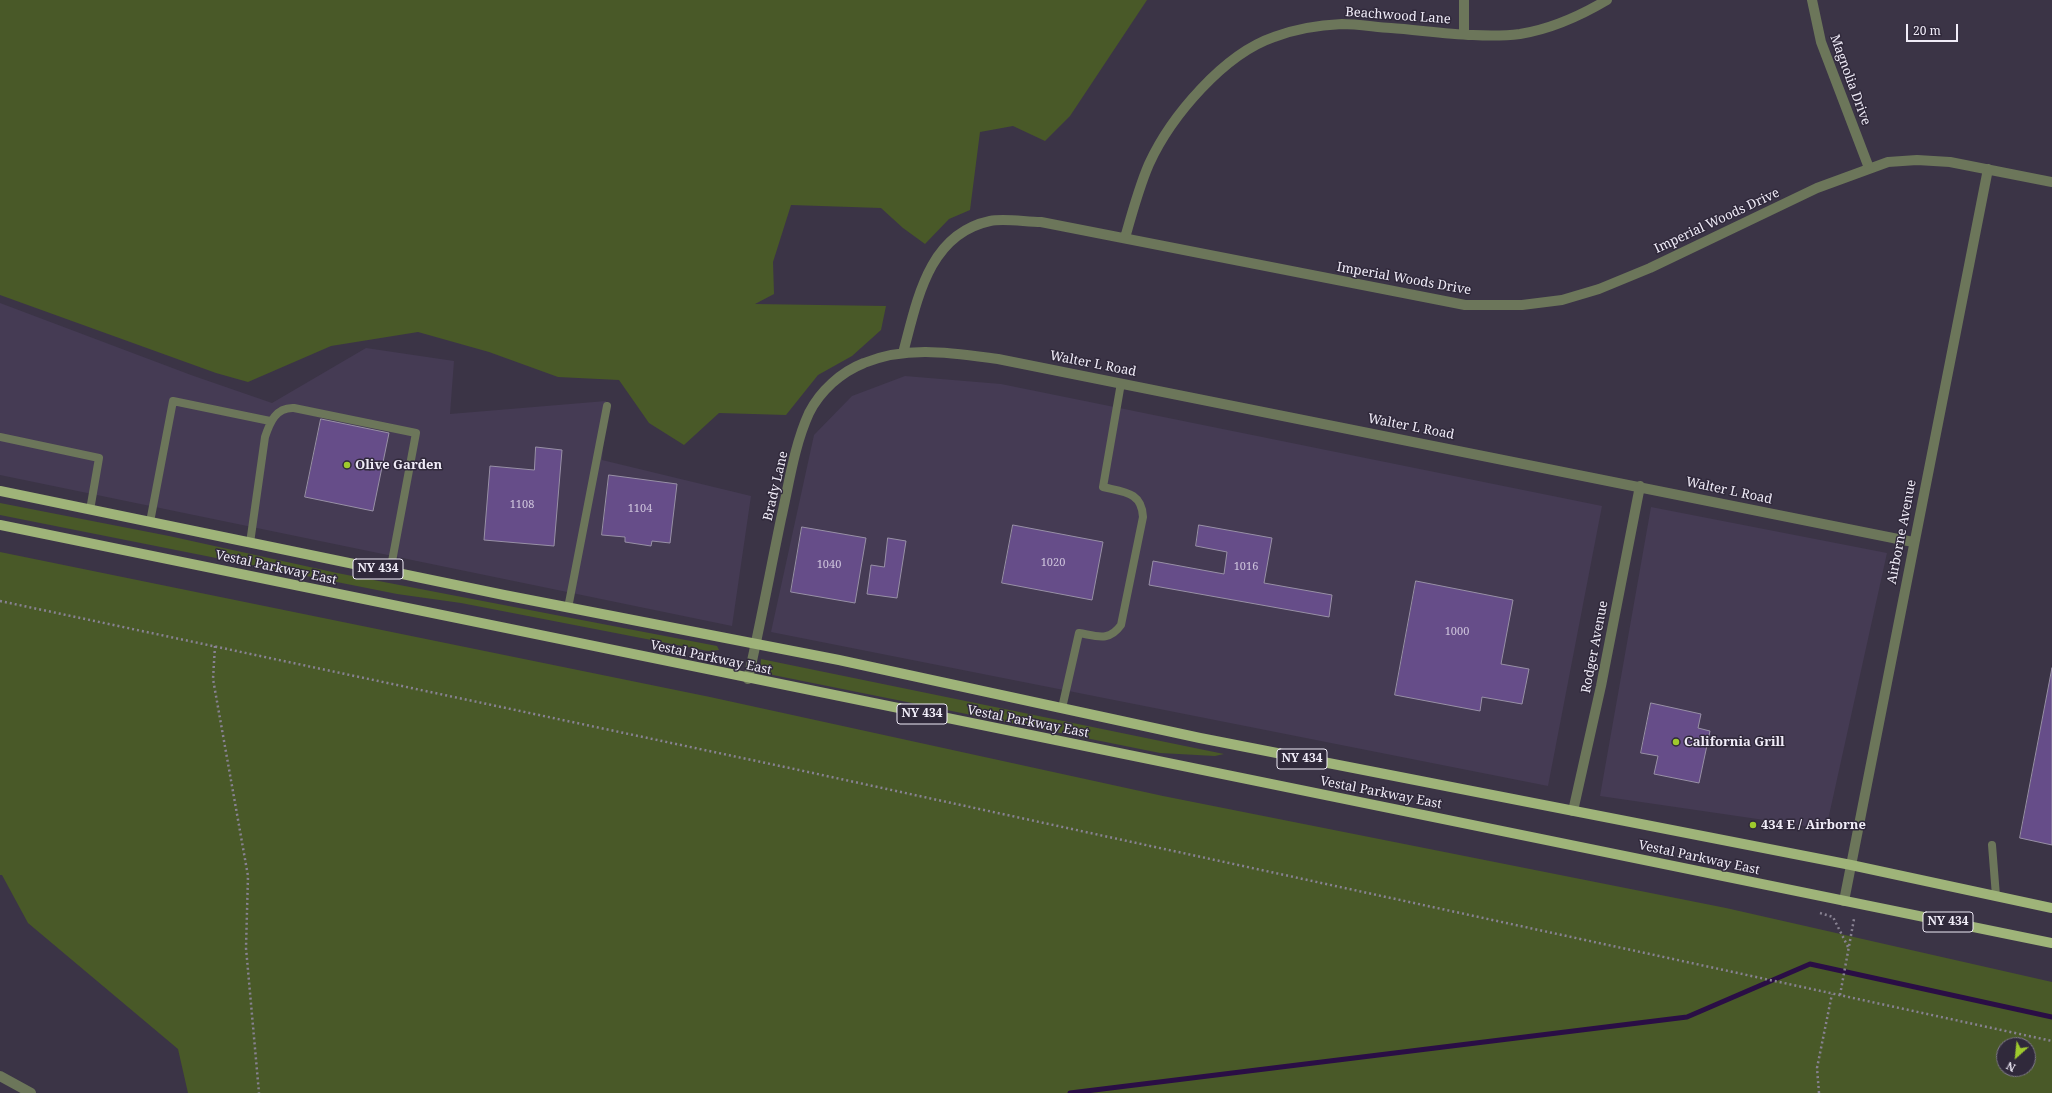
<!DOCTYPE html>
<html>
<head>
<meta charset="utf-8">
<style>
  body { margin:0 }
  #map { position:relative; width:2052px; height:1093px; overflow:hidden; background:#3b3446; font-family:"Noto Serif",serif }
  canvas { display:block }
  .north { position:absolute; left:1996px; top:1037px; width:40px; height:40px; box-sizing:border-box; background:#30293b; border:1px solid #7d7787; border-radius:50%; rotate:207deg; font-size:11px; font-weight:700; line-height:16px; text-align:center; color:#f0ecf8 }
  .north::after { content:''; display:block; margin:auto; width:14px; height:18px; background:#9fca2d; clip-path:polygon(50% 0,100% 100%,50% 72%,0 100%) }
  .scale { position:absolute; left:1906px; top:24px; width:52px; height:18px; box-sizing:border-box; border:2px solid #f0ecf8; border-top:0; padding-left:5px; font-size:12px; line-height:14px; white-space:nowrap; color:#f0ecf8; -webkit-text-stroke:3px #30293b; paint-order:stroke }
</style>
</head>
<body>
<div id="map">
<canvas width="2052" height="1093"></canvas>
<div class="north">N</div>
<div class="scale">20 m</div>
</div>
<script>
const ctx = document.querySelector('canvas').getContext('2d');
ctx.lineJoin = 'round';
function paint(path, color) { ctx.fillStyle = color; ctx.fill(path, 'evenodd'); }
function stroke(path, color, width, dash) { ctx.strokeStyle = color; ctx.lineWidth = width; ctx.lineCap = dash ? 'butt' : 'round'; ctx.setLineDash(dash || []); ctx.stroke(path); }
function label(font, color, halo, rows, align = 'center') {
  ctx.font = font + ' "Noto Serif",serif'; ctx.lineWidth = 3; ctx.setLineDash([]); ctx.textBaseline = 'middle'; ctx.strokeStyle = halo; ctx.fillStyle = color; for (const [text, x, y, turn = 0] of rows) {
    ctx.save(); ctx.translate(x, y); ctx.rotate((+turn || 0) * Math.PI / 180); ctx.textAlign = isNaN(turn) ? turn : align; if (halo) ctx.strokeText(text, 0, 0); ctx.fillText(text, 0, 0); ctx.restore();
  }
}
paint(new Path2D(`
  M0,303L191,375L272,403L366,348L454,361L450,414L606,401L602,460L751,496L732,626L0,475Z
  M905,376L1001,384L1602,506L1548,786L771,632L814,435L852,396Z
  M1651,507L1887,553L1826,829L1600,796Z`), '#453b54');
paint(new Path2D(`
  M0,0H1147L1070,116L1045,141L1013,126L980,132L970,210L949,219L925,244L903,228L881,208L791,205L773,262L774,294L755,304L886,306L881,330L852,356L818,375L786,415L719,413L684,445L649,423L619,380L558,377L489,352L418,332L331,346L248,382L216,373L0,295Z
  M0,503L169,536L337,573L717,646L719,650L708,651L461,603L397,594L0,515Z
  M0,552L710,697L1163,796L1726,908L2052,982V1093H188L178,1049L28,923L2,875H0ZM2004,1045H2028V1069H2004Z
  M761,659L1224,754L1215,756L1160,753L768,674L760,671Z`), '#495928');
stroke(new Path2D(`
  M1070,1093L1687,1017L1810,964L2052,1017`), '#2a0e45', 5);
const building = new Path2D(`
  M321,419L389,433L373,511L305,497Z
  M536,447L562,450L554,546L484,540L490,466L534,470Z
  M609,475L677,484L670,543L652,541L651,546L625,542V537L602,535Z
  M1013,525L1103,542L1092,600L1002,583Z
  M1199,525L1272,538L1264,583L1332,595L1329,617L1149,585L1153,561L1224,574L1227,552L1196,546Z
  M802,527L866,538L855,603L791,592Z
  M888,538L906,541L897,598L867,594L871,565L884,567Z
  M1416,581L1513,600L1501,664L1529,669L1522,704L1482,697L1480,711L1395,695Z
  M2052,668V845L2020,838Z
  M1651,703L1701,714L1698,728L1710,731L1699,783L1654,774L1658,756L1641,753Z`);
paint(building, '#664d89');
stroke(building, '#9890a6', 1);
stroke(new Path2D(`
  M0,601L799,770L2052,1041
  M215,646L213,679L248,876L246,948L259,1093
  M1820,913L1833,917L1849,949
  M1840,995L1854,919
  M1819,1093L1817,1068L1832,994`), '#888292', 2.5, [2, 3]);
stroke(new Path2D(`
  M0,437L99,458L90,510
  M150,522L173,401L270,421
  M250,543L265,437C270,422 276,407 294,408L416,433L390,572
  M568,608L607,406
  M1062,708L1079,633C1097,636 1109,642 1121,625L1143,517C1142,492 1124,492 1103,487L1121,383
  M1992,845L1996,896`), '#6c765a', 8);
stroke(new Path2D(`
  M1812,0L1821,42L1869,168
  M1464,33V0
  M1125,238C1132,213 1139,187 1149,164C1171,116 1224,54 1274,37C1295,29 1320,25 1342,24C1358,24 1375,27 1391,28C1431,31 1481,39 1520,34C1552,29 1580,16 1607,0
  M903,353C917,301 928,234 990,221C1004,218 1026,222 1041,222L1465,305H1522L1562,300L1599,289L1650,268L1817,188L1888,162L1917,160L1950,162L2052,182
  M748,679C760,626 770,572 781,519C789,484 794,446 809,413C820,391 841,372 864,363C907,345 953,353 998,359L1913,542
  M1573,811L1601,686L1640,486
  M1844,901L1988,169
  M0,1076L31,1093`), '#6c765a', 10);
stroke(new Path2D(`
  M0,491L504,595L839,660L1200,738L1851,865L2052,908
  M0,525L2052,943`), '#9fb479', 10);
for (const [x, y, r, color] of [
  [347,465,4,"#9fca2d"],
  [1676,742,4,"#9fca2d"],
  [1753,825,4,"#9fca2d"]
]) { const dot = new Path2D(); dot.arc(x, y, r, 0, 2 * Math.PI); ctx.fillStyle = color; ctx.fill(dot); stroke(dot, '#30293b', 1.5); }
label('11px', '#cec4dc', null, [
  ["1108",522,505],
  ["1104",640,509],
  ["1020",1053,563],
  ["1040",829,565],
  ["1016",1246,567],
  ["1000",1457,632]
]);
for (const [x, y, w] of [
  [378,569,50],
  [922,714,50],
  [1302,759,50],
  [1948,922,50]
]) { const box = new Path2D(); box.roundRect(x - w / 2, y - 10, w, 20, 3); ctx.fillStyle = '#30293b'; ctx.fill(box); stroke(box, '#f0ecf8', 1); }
label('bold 12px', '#f0ecf8', null, [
  ["NY 434",378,569],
  ["NY 434",922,714],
  ["NY 434",1302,759],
  ["NY 434",1948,922]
]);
label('13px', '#f0ecf8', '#30293b', [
  ["Beachwood Lane",1398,16,4],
  ["Magnolia Drive",1850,80,70],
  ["Imperial Woods Drive",1717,221,-25],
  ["Imperial Woods Drive",1404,279,10],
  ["Walter L Road",1093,364,11],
  ["Walter L Road",1411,427,11],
  ["Brady Lane",776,486,-77],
  ["Walter L Road",1729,491,12],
  ["Airborne Avenue",1902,532,-79],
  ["Vestal Parkway East",276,568,12],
  ["Rodger Avenue",1595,647,-79],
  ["Vestal Parkway East",711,658,12],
  ["Vestal Parkway East",1028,722,11],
  ["Vestal Parkway East",1381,793,11],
  ["Vestal Parkway East",1699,858,12]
]);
label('bold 13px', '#f0ecf8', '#30293b', [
  ["Olive Garden",355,465],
  ["California Grill",1684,742],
  ["434 E / Airborne",1761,825]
], 'left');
</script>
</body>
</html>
